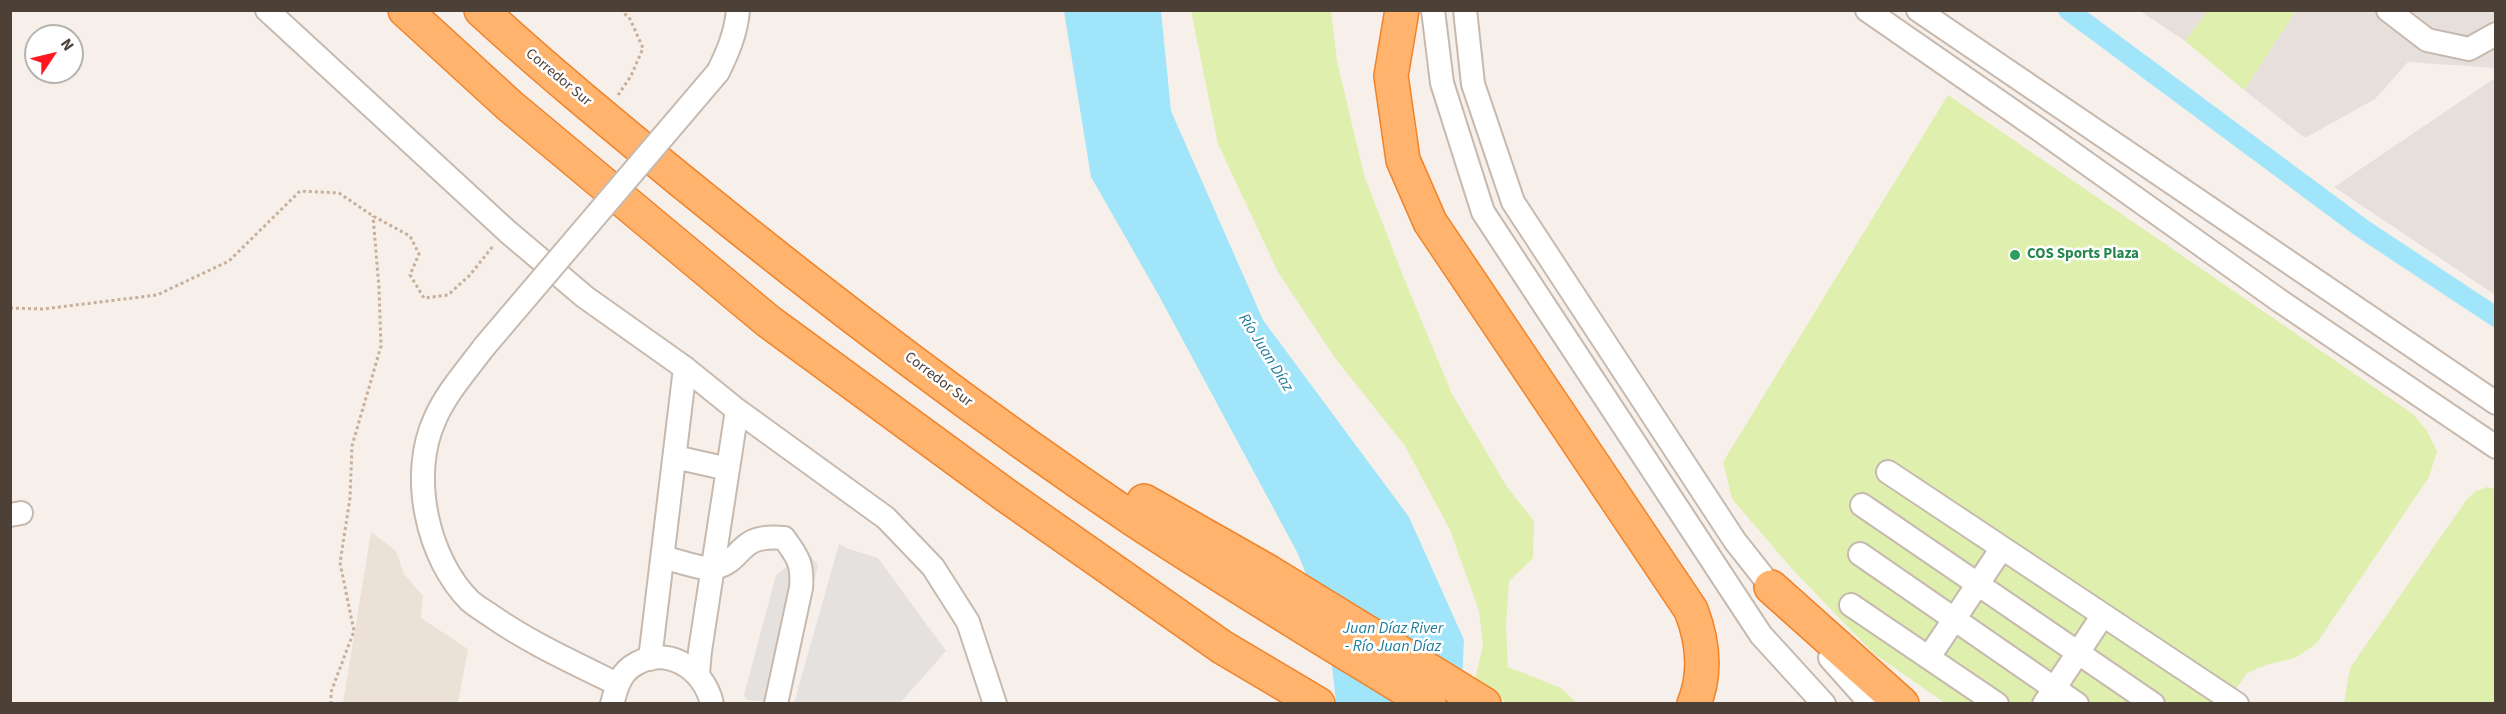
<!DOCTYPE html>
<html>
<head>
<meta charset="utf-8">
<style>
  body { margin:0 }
  #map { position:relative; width:2506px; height:714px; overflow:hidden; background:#f7f0ea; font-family:"Source Sans 3",sans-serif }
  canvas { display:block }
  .frame { position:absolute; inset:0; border:12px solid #4c4037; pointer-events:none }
  .north { position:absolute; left:24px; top:24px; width:60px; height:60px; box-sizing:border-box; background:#fff; border:2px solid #b7b3af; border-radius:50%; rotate:55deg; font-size:16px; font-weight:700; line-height:24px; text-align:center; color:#4c4037 }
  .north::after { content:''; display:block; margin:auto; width:21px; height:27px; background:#ff1820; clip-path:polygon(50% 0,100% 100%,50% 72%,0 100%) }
</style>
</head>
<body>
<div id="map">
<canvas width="2506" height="714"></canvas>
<div class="frame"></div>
<div class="north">N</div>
</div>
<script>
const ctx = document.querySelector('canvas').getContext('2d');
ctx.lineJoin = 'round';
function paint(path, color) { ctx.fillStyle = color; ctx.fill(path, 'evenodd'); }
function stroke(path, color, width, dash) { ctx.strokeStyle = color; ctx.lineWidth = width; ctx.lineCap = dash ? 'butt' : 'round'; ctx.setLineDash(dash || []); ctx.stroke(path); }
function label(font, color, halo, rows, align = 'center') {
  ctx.font = font + ' "Source Sans 3",sans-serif'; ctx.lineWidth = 5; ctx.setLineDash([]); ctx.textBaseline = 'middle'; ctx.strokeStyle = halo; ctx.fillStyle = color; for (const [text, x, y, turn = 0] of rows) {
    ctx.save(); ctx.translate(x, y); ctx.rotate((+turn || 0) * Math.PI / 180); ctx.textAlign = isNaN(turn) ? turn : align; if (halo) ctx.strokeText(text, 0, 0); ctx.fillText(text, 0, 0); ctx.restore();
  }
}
paint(new Path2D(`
  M371,532L396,551L404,574L423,596L421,618L468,649L458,703H343Z`), '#ebe1d7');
paint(new Path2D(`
  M2140,11H2208L2185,41Z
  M2296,11H2495V68L2408,62L2375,99L2305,138L2244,90Z
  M2495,78V295L2334,187Z`), '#e6dfdb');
paint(new Path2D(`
  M2208,10H2296V11L2244,90L2185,41Z
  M1191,11H1331L1337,61L1364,175L1403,276L1452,394L1507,487L1534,521L1533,558L1509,581L1506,626L1508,667L1561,688L1577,703H1508L1474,684L1483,645L1479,611L1450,530L1405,446L1335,358L1278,272L1218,144Z
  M1948,95L2413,414L2427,431L2437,451L2429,477L2316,644L2295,658L2266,665L2247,673L2225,704L1945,703L1873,653L1794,571L1732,499L1723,462Z
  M2487,487L2496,489L2495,703H2344L2350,668L2467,499L2476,491Z`), '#deefae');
paint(new Path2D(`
  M839,544L849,549L878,558L946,651L900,703H794Z
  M804,548L818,565L785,703L747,700L744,695L776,575L786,567L785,560Z`), '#e5e1df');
paint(new Path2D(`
  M1064,11H1161L1171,111L1263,320L1409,517L1464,640L1461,703H1336L1328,627L1297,552L1158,294L1091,177Z`), '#a0e5f9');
stroke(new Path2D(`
  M2068,10L2363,229L2496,317`), '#a0e5f9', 20);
const minor = new Path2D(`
  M267,10L508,232L585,297L685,368L737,410L886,518L933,567L968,622L995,704
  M1433,10L1442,83L1483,212L1761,635L1824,704
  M1465,10L1473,84L1513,202L1735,541L1780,598
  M1867,10L2040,130L2280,301L2496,447
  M1918,10L2496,403
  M2388,10L2427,40L2469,49L2496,34
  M718,72C728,52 736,33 738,10
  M484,347C467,370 446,393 435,419C409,475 427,558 470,601C477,607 486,612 493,617C532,644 575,663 617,684
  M675,457L728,469
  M1888,472L2237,704
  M1862,505L2153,704
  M10,515L21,513
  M1860,554L2077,704
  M663,557C674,560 704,570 714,568C745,561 736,533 784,538C798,557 803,564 801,588L776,704
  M1851,605L1997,704
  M1929,657L2002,548
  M1830,658L1871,704
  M650,659L685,368
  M698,673L700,651L737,410
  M612,704C616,690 619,676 631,667C664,643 704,667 712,704
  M2044,704L2103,615`);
const highway = new Path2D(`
  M405,10L510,106L768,321L1004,494L1222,647L1318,704
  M481,10C545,69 612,124 679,179C826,299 976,413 1133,519C1230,583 1330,643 1429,704
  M1402,10L1391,76L1403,160L1430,222L1691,610C1703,641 1707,672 1694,704
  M1144,501L1269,572L1484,704
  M1771,587L1902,704`);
stroke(minor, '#c7b9ae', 26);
stroke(highway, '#f0832a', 36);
stroke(new Path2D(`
  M618,95L631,76L643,48L630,19L621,10
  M10,308L43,309L157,295L229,261L300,191L339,193L373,216L410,236L419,254L410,275L424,298L448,295L470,275L493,246
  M331,704V692L354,631L340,563L350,498L352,446L381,346L379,288L373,216`), '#c7af9a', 3, [3, 3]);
stroke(minor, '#fff', 22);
stroke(highway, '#ffb36c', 33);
const minorBridge = new Path2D(`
  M484,347L718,72`);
stroke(minorBridge, '#c7b9ae', 26, []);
stroke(minorBridge, '#fff', 22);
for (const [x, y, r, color] of [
  [2015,255,6,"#2e9e5b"]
]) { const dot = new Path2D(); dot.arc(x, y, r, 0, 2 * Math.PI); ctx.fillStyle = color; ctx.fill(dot); stroke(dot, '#fff', 2); }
label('15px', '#4c4037', '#fff', [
  ["Corredor Sur",558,78,40],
  ["Corredor Sur",938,380,37]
]);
label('bold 15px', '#27864d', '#fff', [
  ["COS Sports Plaza",2027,255]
], 'left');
label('italic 16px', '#1d7c99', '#fff', [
  ["Río Juan Díaz",1265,353,58],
  ["Juan Díaz River",1393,629],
  ["- Río Juan Díaz",1393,647]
]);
</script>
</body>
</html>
